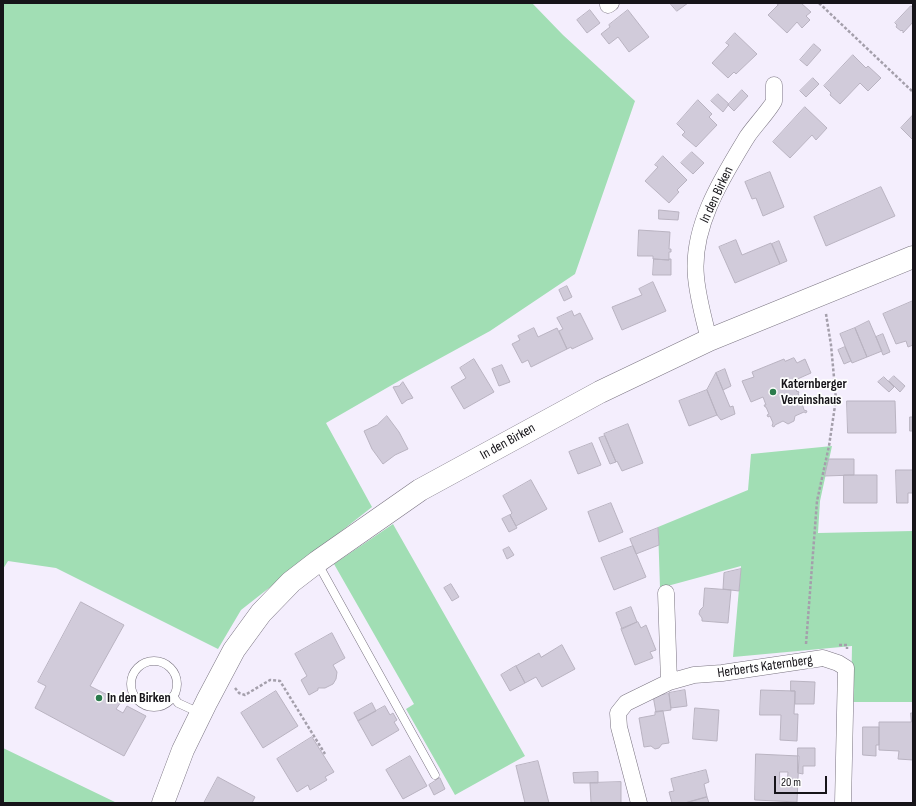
<!DOCTYPE html>
<html>
<head>
<meta charset="utf-8">
<style>
  body { margin:0 }
  #map { position:relative; width:916px; height:806px; overflow:hidden; background:#f4eefd; font-family:"Sofia Sans Condensed",sans-serif }
  canvas { display:block }
  .frame { position:absolute; inset:0; border:4px solid #161419; pointer-events:none }
  .scale { position:absolute; left:774px; top:776px; width:53px; height:18px; box-sizing:border-box; border:2px solid #161419; border-top:0; padding-left:5px; font-size:12px; line-height:14px; white-space:nowrap; color:#161419; -webkit-text-stroke:3px #fefefe; paint-order:stroke }
</style>
</head>
<body>
<div id="map">
<canvas width="916" height="806"></canvas>
<div class="frame"></div>
<div class="scale">20 m</div>
</div>
<script>
const ctx = document.querySelector('canvas').getContext('2d');
ctx.lineJoin = 'round';
function paint(path, color) { ctx.fillStyle = color; ctx.fill(path, 'evenodd'); }
function stroke(path, color, width, dash) { ctx.strokeStyle = color; ctx.lineWidth = width; ctx.lineCap = dash ? 'butt' : 'round'; ctx.setLineDash(dash || []); ctx.stroke(path); }
function label(font, color, halo, rows, align = 'center') {
  ctx.font = font + ' "Sofia Sans Condensed",sans-serif'; ctx.lineWidth = 3.5; ctx.setLineDash([]); ctx.textBaseline = 'middle'; ctx.strokeStyle = halo; ctx.fillStyle = color; for (const [text, x, y, turn = 0] of rows) {
    ctx.save(); ctx.translate(x, y); ctx.rotate((+turn || 0) * Math.PI / 180); ctx.textAlign = isNaN(turn) ? turn : align; if (halo) ctx.strokeText(text, 0, 0); ctx.fillText(text, 0, 0); ctx.restore();
  }
}
paint(new Path2D(`
  M3,3H532L563,35L635,101L575,274L490,331L404,378L326,423L372,507L241,610L218,649L56,568L8,561L3,569Z
  M832,446L820,501L818,533L913,531V702H851L852,646L733,657L741,566L660,588L658,527L748,490L751,454Z
  M393,524L525,756L455,795L406,709L414,704L334,564Z
  M3,748L117,803H3Z`), '#a1deb4');
const building = new Path2D(`
  M670,3H688L677,11Z
  M776,3H801L811,12L806,16L810,20L802,28L797,22L787,33L768,15L778,5Z
  M911,6L913,7V22L903,33V31L902,30L901,31L896,27L897,25L895,23Z
  M590,10L600,23L587,33L577,20Z
  M628,10L649,37L629,52L618,37L609,44L601,34L610,27L609,25Z
  M735,33L757,54L736,74L734,72L728,78L712,63L729,45L726,43Z
  M814,44L821,50L807,66L800,60Z
  M853,55L866,68L868,66L881,78L868,91L860,83L840,104L830,95L831,93L824,86Z
  M813,78L819,84L806,97L800,91Z
  M742,90L748,96L734,111L728,105Z
  M718,94L729,104L723,112L711,101Z
  M698,100L712,114L709,117L717,125L696,147L682,135L685,132L677,124Z
  M805,107L827,128L816,140L812,135L790,158L773,142Z
  M913,115V140L901,128Z
  M692,152L704,163L693,174L681,163Z
  M663,156L687,180L677,190L679,192L669,203L645,181L658,167L655,165Z
  M770,172L784,207L763,216L756,198L752,199L745,182Z
  M881,187L895,216L826,246L814,217Z
  M659,210L679,212L678,220L659,219Z
  M639,230L670,232L669,249H671V252H669V260L653,259V256H638Z
  M736,240L742,255L771,243L780,264L735,283L719,247Z
  M779,241L787,261L780,264L772,244Z
  M654,259L669,260V259H671V275H653Z
  M653,282L666,311L622,330L612,307L642,295L639,289Z
  M567,286L572,297L564,301L559,290Z
  M913,301V345L908,347L906,341L896,344L883,314Z
  M572,311L574,316L580,313L593,339L572,349L571,347L567,349L559,331L563,329L557,318Z
  M869,321L882,351L867,357L855,328Z
  M534,328L538,337L557,328L567,349L531,367L528,360L522,363L512,344L520,340L518,336Z
  M855,328L867,357L852,363L840,334Z
  M883,334L890,352L883,355L876,337Z
  M845,347L851,361L844,364L838,350Z
  M794,358L797,363L805,359L811,373L793,381L796,384L794,385L797,392L798,391L799,393H798L801,401L802,400L803,402L802,403L804,410L807,411L806,413L804,412L795,416L794,421L788,424L783,421L775,425L774,427L772,426L773,423L770,416L768,417L767,415L769,414L766,407H765L764,405H766L763,397L751,402L742,381L754,377L752,372L784,359L785,361Z
  M474,359L494,392L464,409L451,387L466,378L460,368Z
  M502,365L510,382L499,386L492,369Z
  M725,369L731,386L723,390L716,373Z
  M716,373L730,407L733,406L735,414L721,420L717,415L707,390Z
  M894,376L905,386L900,392L889,381Z
  M884,377L894,387L889,392L878,382Z
  M403,382L413,398L407,400L402,404L393,387L399,386Z
  M707,390L717,415L689,426L679,401Z
  M847,401H895L896,433H848Z
  M387,416L399,432L408,449L395,455L383,464L372,449L364,431L377,425Z
  M910,417H913V431H910Z
  M628,424L643,463L622,471L617,461L616,462L604,434Z
  M605,436L616,462L610,464L599,438Z
  M592,443L601,465L578,474L569,452Z
  M829,459H854V475L825,476Z
  M896,470H913V493H908V503H897Z
  M844,475H877V503H844Z
  M531,480L547,509L516,526L510,515L512,513L503,496Z
  M611,503L623,532L599,542L588,512Z
  M510,515L517,528L509,532L502,519Z
  M658,528L659,545L636,554L630,539Z
  M633,546L646,577L614,590L601,558Z
  M509,547L514,555L507,559L503,550Z
  M741,569L739,591L723,589L724,573Z
  M451,584L459,597L452,601L444,588Z
  M705,588L731,590L728,623L702,621V618L699,614L700,610L703,607Z
  M81,602L124,625L90,686L121,702L116,709L123,713L127,706L146,716L124,756L35,708L46,686L38,682Z
  M631,607L637,622L622,629L616,613Z
  M638,622L641,628L646,625L656,650L650,652L653,658L635,665L621,629Z
  M332,633L345,658L333,665L337,672L336,679L333,684L325,688H318V690L309,695L301,680L307,676L295,654Z
  M562,645L575,669L542,687L536,677L525,683L516,666L539,653L541,657Z
  M516,666L525,683L510,691L501,675Z
  M791,681L815,682L814,704H795V691H791Z
  M685,690L687,706L671,708L669,693Z
  M761,690L795,691L794,714H798L797,741L780,740L781,715H760Z
  M276,691L298,726L263,748L241,713Z
  M669,694L671,710L656,712L653,696Z
  M372,703L376,711L358,721L354,713Z
  M385,706L390,715L393,713L397,720L394,722L399,730L372,746L358,721Z
  M695,708L719,710L717,741L693,739Z
  M663,711L669,743L662,744L659,748L655,749L651,746L644,747L639,718L655,715V712Z
  M911,713H913V760L898,759L899,751L879,750V722H911Z
  M863,727H879V745H876V756L863,755Z
  M312,737L334,772L325,777L327,780L310,790L308,785L297,792L277,759Z
  M798,748H815V766H803V774L798,773Z
  M756,754L799,756L797,802L755,800ZM780,772H788L787,784H780Z
  M410,756L427,786L403,799L386,770Z
  M538,761L549,803H525L516,766Z
  M706,770L709,782L704,784L707,797L685,803H672L669,792L674,791L671,779Z
  M598,772V783H574L573,773Z
  M218,777L255,797L252,803H204Z
  M440,778L445,789L434,795L429,785Z
  M621,782V803H591L590,783Z
  M707,797L709,803H685Z`);
paint(building, '#d1cbda');
stroke(building, '#b9b3c1', 1);
const lane = new Path2D(`
  M317,562L435,775
  M131 684a23 23 0 1 1 46 0a23 23 0 1 1-46 0Z
  M173,696L178,703L200,713`);
const street = new Path2D(`
  M608,5L611,3
  M709,340C704,319 698,299 696,277C691,227 722,178 747,137C752,129 772,107 774,101C774,96 774,90 774,85
  M666,593L669,682
  M639,803L619,727L618,713L626,703L669,682L694,675L722,673L823,658L838,663L846,668L843,803`);
const secondary = new Path2D(`
  M163,803L183,750L207,701L234,650L261,613L291,582L317,562L420,490L600,392L709,340L913,257`);
stroke(lane, '#7a7481', 9);
stroke(street, '#7a7481', 17);
stroke(secondary, '#7a7481', 23);
stroke(new Path2D(`
  M819,3L913,92
  M806,644L817,501L829,446L836,399L831,345L826,314
  M839,645H847V649
  M235,688L239,693L245,695L270,680L280,681L325,754`), '#a49fab', 2.5, [3, 2]);
stroke(lane, '#fff', 8);
stroke(street, '#fff', 16);
stroke(secondary, '#fff', 22);
for (const [x, y, r, color] of [
  [773,392,4,"#2b7b4c"],
  [99,698,4,"#2b7b4c"]
]) { const dot = new Path2D(); dot.arc(x, y, r, 0, 2 * Math.PI); ctx.fillStyle = color; ctx.fill(dot); stroke(dot, '#fefefe', 1.5); }
label('14px', '#161419', '#fefefe', [
  ["In den Birken",717,195,-65],
  ["In den Birken",508,442,-29],
  ["Herberts Katernberg",765,667,-8]
]);
label('bold 14px', '#161419', '#fefefe', [
  ["Katernberger",781,384],
  ["Vereinshaus",781,400],
  ["In den Birken",107,698]
], 'left');
</script>
</body>
</html>
